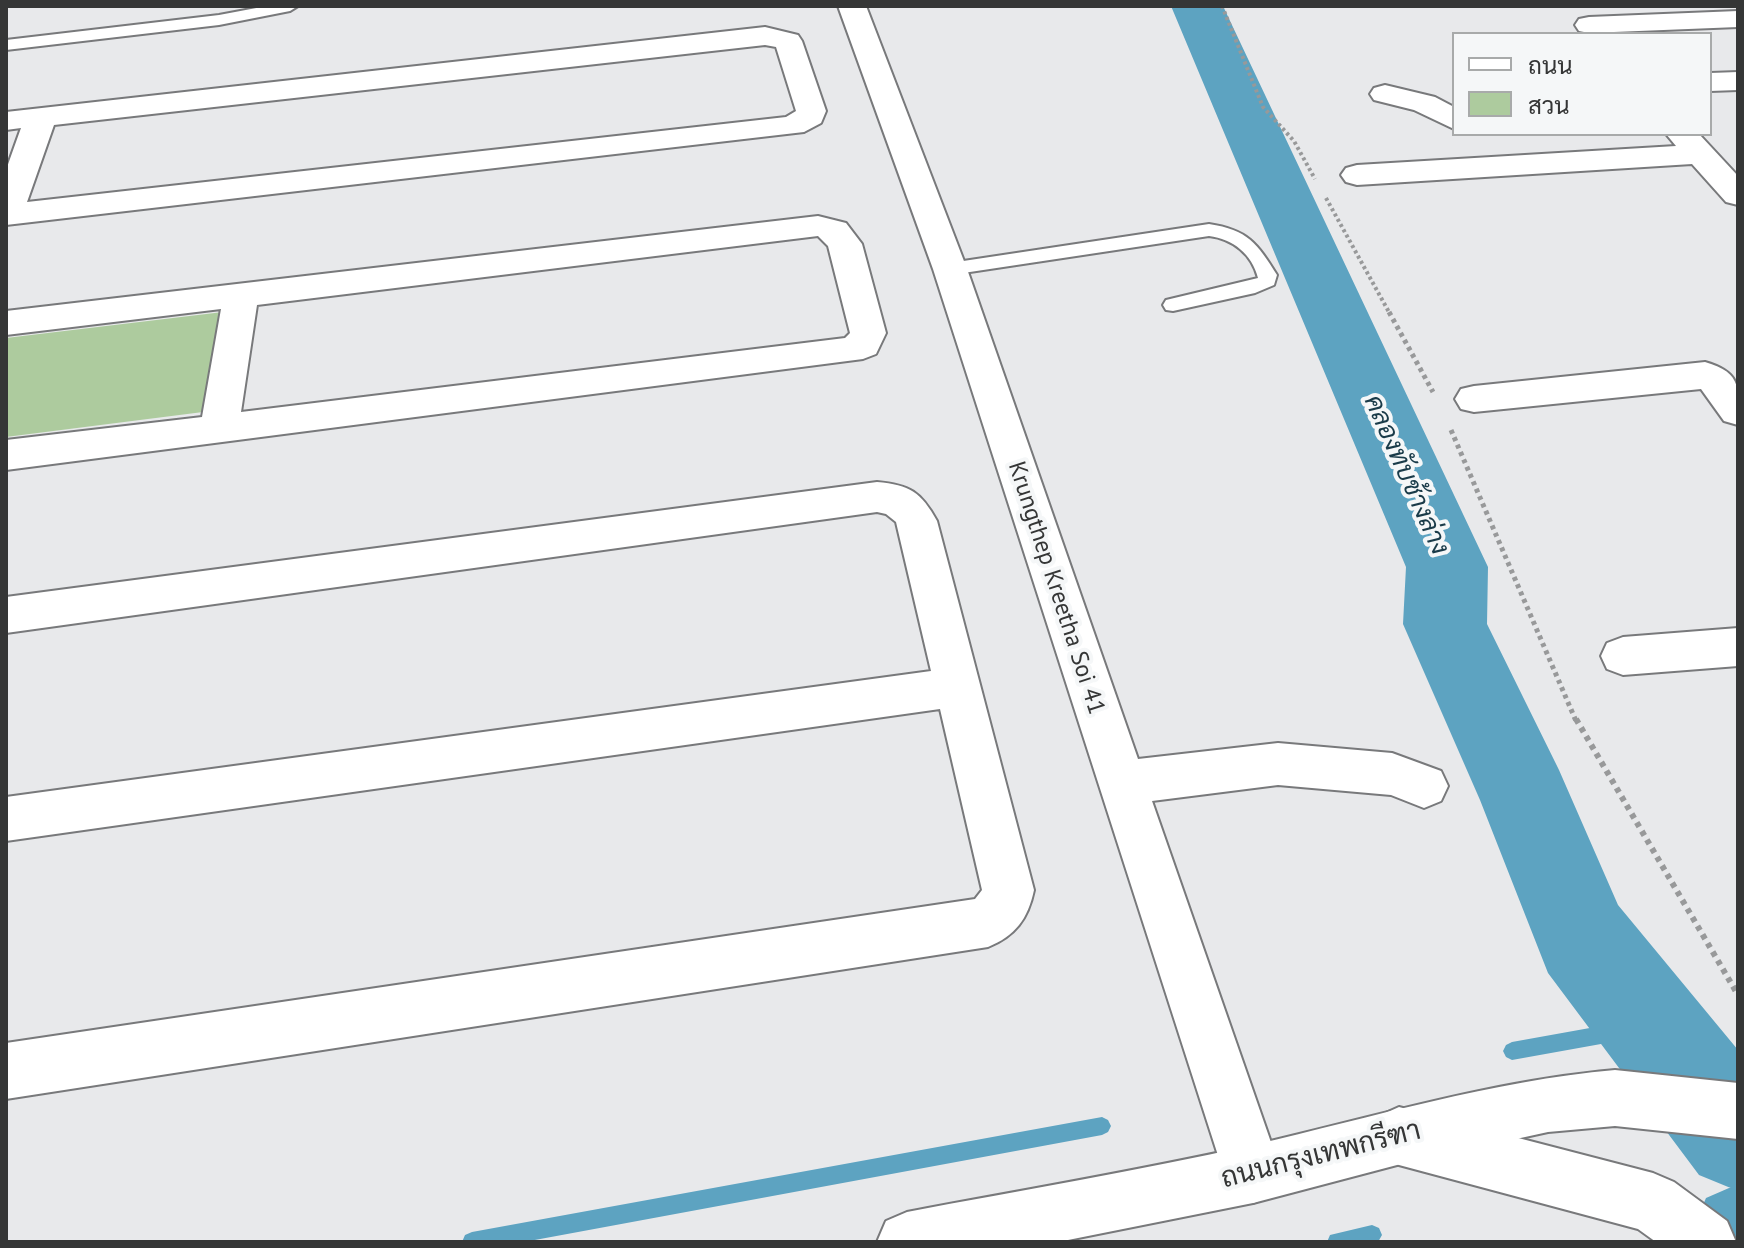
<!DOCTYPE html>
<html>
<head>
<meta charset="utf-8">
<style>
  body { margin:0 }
  #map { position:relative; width:1744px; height:1248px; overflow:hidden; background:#e8e9eb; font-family:"PT Sans",Sarabun,sans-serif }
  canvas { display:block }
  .frame { position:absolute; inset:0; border:8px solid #353636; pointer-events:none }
  .legend { position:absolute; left:1452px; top:32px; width:260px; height:104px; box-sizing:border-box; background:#f5f7f8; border:2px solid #a8aaaa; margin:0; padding:10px 14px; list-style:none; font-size:24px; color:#353636 }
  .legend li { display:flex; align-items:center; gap:16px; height:40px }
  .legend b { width:40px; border:2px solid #a8aaaa }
</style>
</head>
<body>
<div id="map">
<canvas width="1744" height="1248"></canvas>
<div class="frame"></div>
<ul class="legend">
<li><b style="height:10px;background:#fff"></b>ถนน</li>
<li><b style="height:22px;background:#adcb9e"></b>สวน</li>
</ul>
</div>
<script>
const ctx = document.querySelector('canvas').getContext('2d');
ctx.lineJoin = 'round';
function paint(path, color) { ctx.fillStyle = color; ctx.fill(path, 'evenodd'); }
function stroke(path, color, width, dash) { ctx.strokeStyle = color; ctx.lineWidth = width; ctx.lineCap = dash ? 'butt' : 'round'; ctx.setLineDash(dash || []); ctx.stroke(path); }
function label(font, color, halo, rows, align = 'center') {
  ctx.font = font + ' "PT Sans",Sarabun,sans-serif'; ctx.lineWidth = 8; ctx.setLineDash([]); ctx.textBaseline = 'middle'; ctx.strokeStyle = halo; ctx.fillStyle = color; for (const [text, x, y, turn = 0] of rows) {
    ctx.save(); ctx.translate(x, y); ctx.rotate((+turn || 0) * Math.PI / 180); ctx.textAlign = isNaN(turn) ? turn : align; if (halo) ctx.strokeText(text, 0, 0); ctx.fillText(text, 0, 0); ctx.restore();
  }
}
paint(new Path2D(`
  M223,312L203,412L6,437V338Z`), '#adcb9e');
paint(new Path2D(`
  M1651,1017L1657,1020L1660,1026L1657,1032L1651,1035L1512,1060L1506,1057L1503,1051L1506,1045L1512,1042Z
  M1102,1117L1108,1120L1111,1126L1108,1132L1102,1135L524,1242H462L465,1235L472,1232Z
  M1372,1225L1379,1228L1382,1235L1378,1242H1327L1330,1235Z`), '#5da3c1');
paint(new Path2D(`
  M1729,1188H1738V1242H1705L1696,1221L1706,1198Z`), '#5da3c1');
paint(new Path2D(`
  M1171,6H1223L1488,567L1487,624L1559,770L1618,905L1738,1050V1191L1699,1175L1548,973L1480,800L1403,624L1406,567Z`), '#5da3c1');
const service = new Path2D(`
  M267,6H298L290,11L219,25L6,50V40L219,15Z
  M1209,224C1248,230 1257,243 1277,275L1274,285L1255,293L1173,311L1166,310L1163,305L1166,300L1258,278C1252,254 1233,239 1209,236L950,275L941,269L950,263Z`);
const minor = new Path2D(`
  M838,6H866L967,269L1138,759L1278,743L1392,753L1441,771L1448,786L1441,801L1424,808L1391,795L1278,785L1152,801L1282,1174L1274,1195L1253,1203L1232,1195L1224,1174L933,269Z
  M1738,11V27L1589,33L1579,31L1575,25L1579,19L1589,17Z
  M765,27L798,35L802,41L826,111L821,123L804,132L6,225V170L21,128L6,130V112ZM765,45L776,47L796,111L786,117L27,202L54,125Z
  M1738,72V90L1710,91V73Z
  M1385,85L1435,97L1454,107V129L1414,110L1374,100L1370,94L1374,88Z
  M1666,134H1699L1738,176V205L1726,202L1692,164L1357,185L1346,182L1341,175L1346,168L1357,165L1676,146Z
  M818,216L846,223L862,244L886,333L876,354L863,359L6,470V440L202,417L221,309L6,335V311ZM818,236L828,246L850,333L845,338L241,412L257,305Z
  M1705,362C1744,373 1738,390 1738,425L1724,421L1701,389L1474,412L1461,409L1455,399L1461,389L1474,386Z
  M877,482C910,485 921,492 937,521L1034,890C1028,919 1015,936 988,947L6,1099V1043L975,899L982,890L940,709L6,841V797L931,671L896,522L886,514L877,512L6,633V597Z
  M1738,628V666L1623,675L1607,669L1601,656L1607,643L1623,637Z
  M1399,1107L1653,1173L1674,1182L1727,1221L1736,1242H1656L1638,1229L1399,1165L1379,1156L1370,1136L1379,1116Z`);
const secondary = new Path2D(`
  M1615,1070L1738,1083V1139L1615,1126L1548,1132L1397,1165L1253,1203L1058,1242H877L886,1221L907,1212C1022,1190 1138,1171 1253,1145C1374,1117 1491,1081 1615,1070Z`);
stroke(service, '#78797b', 4);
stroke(minor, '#78797b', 4);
stroke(secondary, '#78797b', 4);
stroke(new Path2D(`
  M1222,6L1263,107L1294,141L1315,179
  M1326,198L1390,314`), '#98999a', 4, [3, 3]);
stroke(new Path2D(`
  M1389,312L1433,392
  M1451,430L1576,721`), '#98999a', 5, [4, 4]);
stroke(new Path2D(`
  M1576,719L1738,995`), '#98999a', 6, [5, 5]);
paint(service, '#fff');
paint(minor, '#fff');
paint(secondary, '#fff');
label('24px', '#353636', '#f5f7f8', [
  ["Krungthep Kreetha Soi 41",1056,588,72]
]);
label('italic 26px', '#1a3b49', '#f5f7f8', [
  ["คลองทับช้างล่าง",1406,475,66]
]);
label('28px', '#353636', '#f5f7f8', [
  ["ถนนกรุงเทพกรีฑา",1321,1155,-14]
]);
</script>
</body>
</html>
